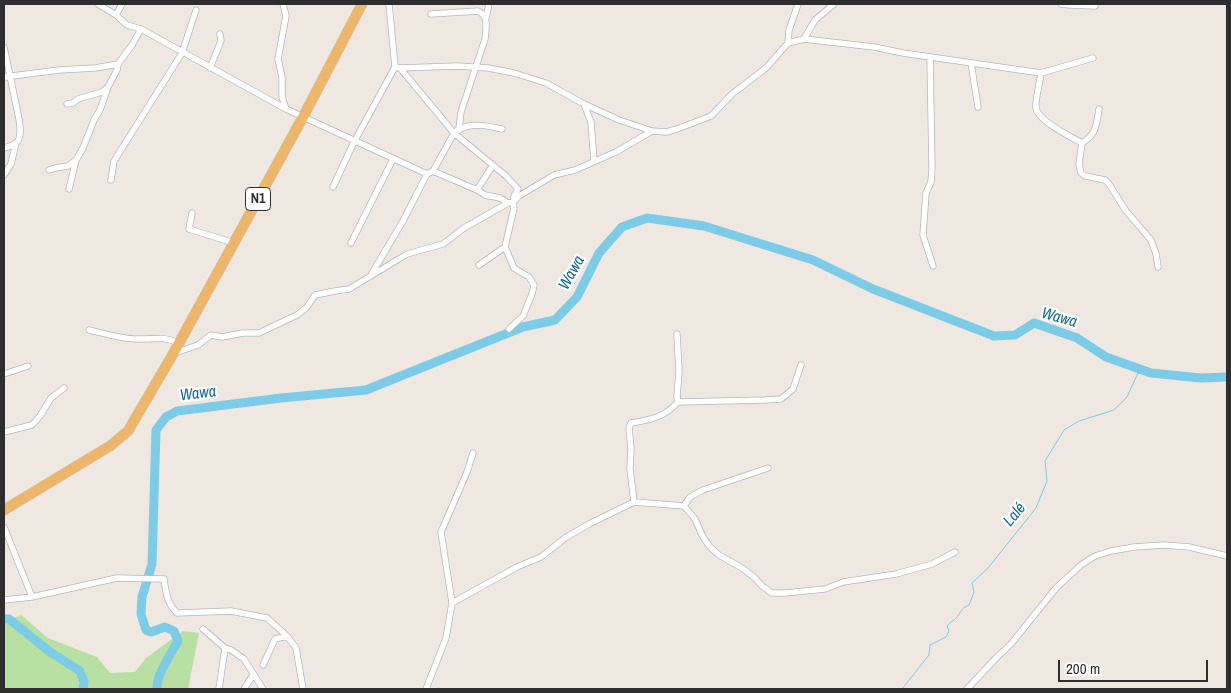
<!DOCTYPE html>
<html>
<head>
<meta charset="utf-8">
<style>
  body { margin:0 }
  #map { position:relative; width:1231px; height:693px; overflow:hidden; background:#eee8e1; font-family:"Archivo Narrow",sans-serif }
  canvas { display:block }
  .frame { position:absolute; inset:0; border:5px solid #2e2e2e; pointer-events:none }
  .scale { position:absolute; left:1058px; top:660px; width:150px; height:22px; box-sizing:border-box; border:2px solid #2e2e2e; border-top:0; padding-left:6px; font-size:15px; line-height:18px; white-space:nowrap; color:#2e2e2e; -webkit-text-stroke:4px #fff; paint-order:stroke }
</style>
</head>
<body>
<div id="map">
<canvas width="1231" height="693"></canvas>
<div class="frame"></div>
<div class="scale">200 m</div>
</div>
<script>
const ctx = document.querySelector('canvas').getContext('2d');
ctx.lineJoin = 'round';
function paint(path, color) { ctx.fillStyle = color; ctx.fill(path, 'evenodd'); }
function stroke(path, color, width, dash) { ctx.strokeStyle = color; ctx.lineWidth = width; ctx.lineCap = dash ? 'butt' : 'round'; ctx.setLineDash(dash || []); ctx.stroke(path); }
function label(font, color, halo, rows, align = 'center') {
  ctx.font = font + ' "Archivo Narrow",sans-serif'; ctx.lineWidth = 4.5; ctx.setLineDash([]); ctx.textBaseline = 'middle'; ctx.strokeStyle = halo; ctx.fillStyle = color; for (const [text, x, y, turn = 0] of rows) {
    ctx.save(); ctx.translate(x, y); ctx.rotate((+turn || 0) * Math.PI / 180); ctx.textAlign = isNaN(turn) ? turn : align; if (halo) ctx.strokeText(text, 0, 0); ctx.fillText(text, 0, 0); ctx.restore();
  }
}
paint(new Path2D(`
  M21,615L48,638L97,657L110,673L135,672L146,658L183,631L199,633L188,689H4V622Z`), '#b8e0a2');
stroke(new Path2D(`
  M902,689L929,655L930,645L946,637L949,631L947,626C950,622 954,621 957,617C962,611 960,609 969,605L974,592L972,583L988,568L1036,508L1047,481L1045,461L1064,430L1079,421L1114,410L1127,397L1138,373H1151`), '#7dcce7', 1);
stroke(new Path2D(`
  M4,619H9L50,652L80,671L84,682L83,689
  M157,689C156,675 171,654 178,641L174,631L165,627L151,632L146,630L141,614L142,597L152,564L156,430L166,417L177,411L281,398L366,390L523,327L555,320L577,297L599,253L622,227L647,218L704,226L813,260L873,289L994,336L1015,335L1034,323L1077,338L1106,357L1151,373L1201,378L1227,377`), '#7dcce7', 9);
const minor = new Path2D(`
  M98,4L116,15L127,25L141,29L286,109L427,174L433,171L454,133L459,129L461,112L485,39C486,29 489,16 478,11L431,14
  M283,4L286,16L278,59L282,77V97L286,109
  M389,4L395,67L400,68L457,66L488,68L514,73L546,83L584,104L619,120L652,131L666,132L677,129L711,116L732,94L766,68L788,43L804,39L815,20L834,4
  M1061,4L1069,5L1095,6
  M116,15L122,4
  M486,18L489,4
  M804,39L874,47L903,53L1041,73L1093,58
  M788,43L789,30L798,4
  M4,47L19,119C20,126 22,139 16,143C12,146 7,147 4,148
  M930,57L932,168L931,182L926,193L923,235L933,266
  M971,63L978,107
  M210,68L221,41L220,34
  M1041,73C1040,82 1035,100 1036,108C1038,121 1071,137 1082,143C1097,133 1096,126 1099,109
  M4,77L59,70L95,68L118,64L132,45L141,29
  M67,104L73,103L78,99L102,92L108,87L117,70L118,64
  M584,104L591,122L594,161
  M459,130C471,122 489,126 502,129
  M1082,143L1079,164L1081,173L1085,176L1105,180L1109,184L1126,211L1151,240L1156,254L1158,267
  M49,170L55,168L68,166L76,160L83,148L94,120L100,110L108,87
  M433,171L477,190L485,195L500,198L508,203
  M4,175L11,164L16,143
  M111,180L114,161L182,53L196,10
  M333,187L354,142L395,67
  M69,189L76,160
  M477,190L493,165
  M192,213L189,229L234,243
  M351,243L393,159
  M479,265L505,247
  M372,273L403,221L427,174
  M509,329L523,316L532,294L534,285L529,277L514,268L505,247L514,208L513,202L519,196L554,175L575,170L616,152L652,131
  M89,330C103,333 122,339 136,339C152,340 162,335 178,343
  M677,334L679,371L677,397L678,402
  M175,353L198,345L211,335L222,337L243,333H259L297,315L306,308L315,295L335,291L349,289L407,254L443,244L464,228L508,203L513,202L514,196L518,189L506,176L454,133L400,68
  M4,374L28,366
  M4,432L32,425L40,416L51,398L64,388
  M634,502L630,469L631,449L629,428L631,423C650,420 665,417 678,402L765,400L781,399L793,389L801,365
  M684,506L690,497L703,490L768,468
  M4,527L32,597
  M4,600L32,597L117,578L163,579H164C166,593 167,603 177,613L231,611L267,618L287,636
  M452,603L517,567L541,557L565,538L589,524L634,502L684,506L695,519L703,537L710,547L719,555L742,568L755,578L762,586L772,593H785L825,589L843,582L896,574L932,564L955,552
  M203,629L225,648L231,650L244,659L263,689
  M263,665L275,639L287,636L296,648L303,689
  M219,689L225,648
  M244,689L253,675
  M426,689L446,638L452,603L441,532L467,472L473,453
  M967,689L998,656L1011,644L1056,588L1081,565L1095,556L1111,551L1134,547L1164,545L1189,547L1227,556`);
const trunk = new Path2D(`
  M4,510L110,446L128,431L173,354L303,117L362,4`);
stroke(minor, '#b5b7c0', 7);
stroke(trunk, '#c9c9c9', 11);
stroke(minor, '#fff', 5.5);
stroke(trunk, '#eeb669', 10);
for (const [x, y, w] of [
  [258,199,25]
]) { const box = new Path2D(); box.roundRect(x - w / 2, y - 11.5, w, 23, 4); ctx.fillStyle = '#fff'; ctx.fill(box); stroke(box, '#2e2e2e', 1); }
label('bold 14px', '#2e2e2e', null, [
  ["N1",258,199]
]);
label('italic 16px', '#176d98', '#fff', [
  ["Wawa",572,273,-61],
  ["Wawa",1059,318,16],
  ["Wawa",198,394,-7],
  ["Lalé",1015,515,-50]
]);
</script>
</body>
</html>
